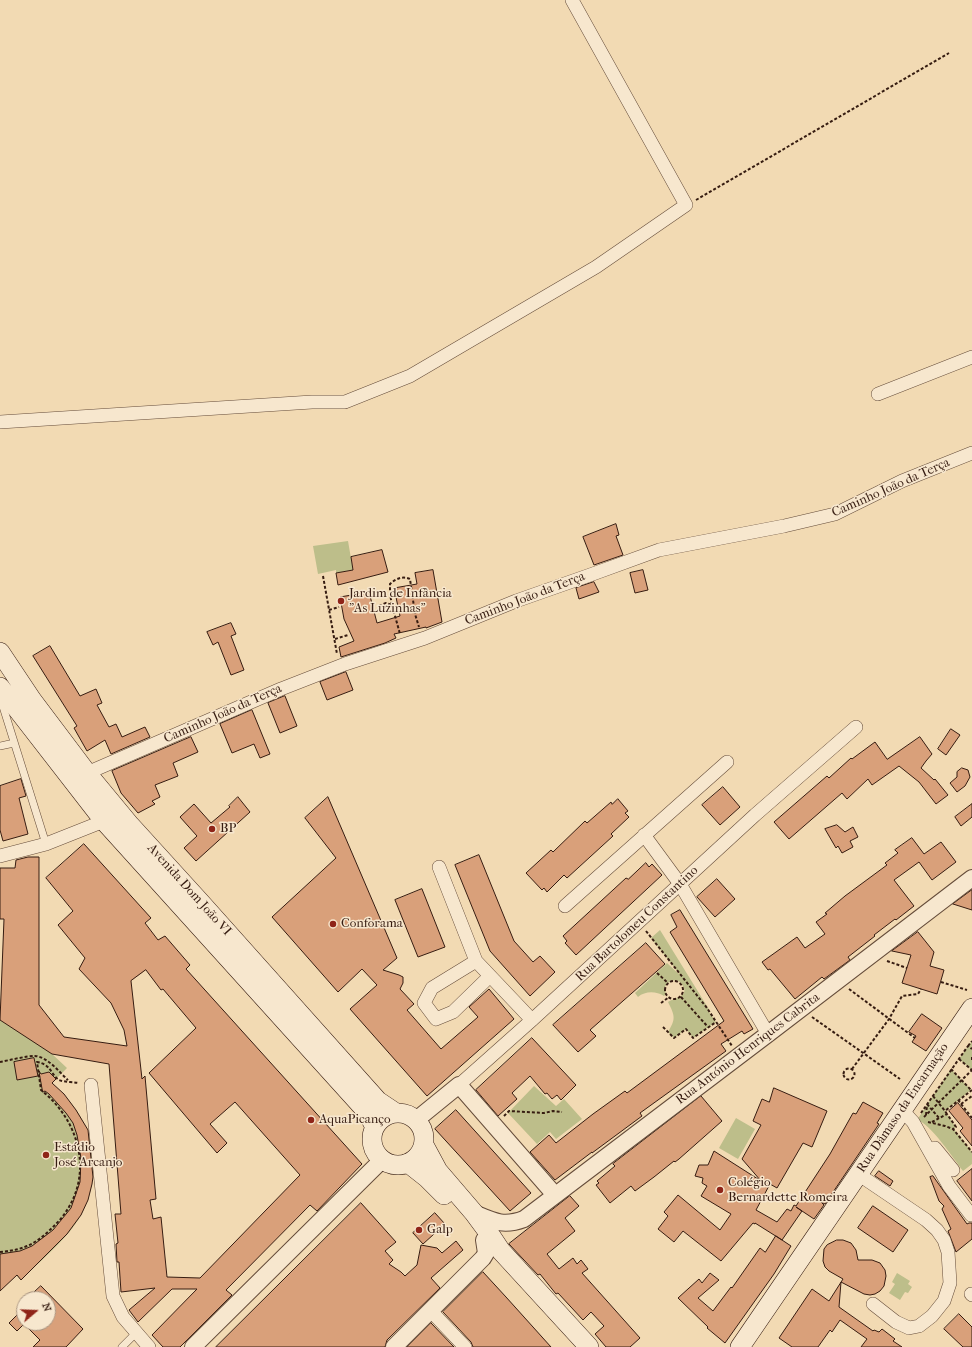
<!DOCTYPE html>
<html>
<head>
<meta charset="utf-8">
<style>
  body { margin:0 }
  #map { position:relative; width:972px; height:1347px; overflow:hidden; background:#f2dab3; font-family:"IM FELL French Canon",serif }
  canvas { display:block }
  .north { position:absolute; left:16px; top:1291px; width:40px; height:40px; box-sizing:border-box; background:#f7e7ce; border:1px solid #aa9682; border-radius:50%; rotate:71deg; font-size:11px; font-weight:700; line-height:16px; text-align:center; color:#361c11 }
  .north::after { content:''; display:block; margin:auto; width:14px; height:18px; background:#8f2418; clip-path:polygon(50% 0,100% 100%,50% 72%,0 100%) }
</style>
</head>
<body>
<div id="map">
<canvas width="972" height="1347"></canvas>
<div class="north">N</div>
</div>
<script>
const ctx = document.querySelector('canvas').getContext('2d');
ctx.lineJoin = 'round';
function paint(path, color) { ctx.fillStyle = color; ctx.fill(path, 'evenodd'); }
function stroke(path, color, width, dash) { ctx.strokeStyle = color; ctx.lineWidth = width; ctx.lineCap = dash ? 'butt' : 'round'; ctx.setLineDash(dash || []); ctx.stroke(path); }
function label(font, color, halo, rows, align = 'center') {
  ctx.font = font + ' "IM FELL French Canon",serif'; ctx.lineWidth = 3; ctx.setLineDash([]); ctx.textBaseline = 'middle'; ctx.strokeStyle = halo; ctx.fillStyle = color; for (const [text, x, y, turn = 0] of rows) {
    ctx.save(); ctx.translate(x, y); ctx.rotate((+turn || 0) * Math.PI / 180); ctx.textAlign = isNaN(turn) ? turn : align; if (halo) ctx.strokeText(text, 0, 0); ctx.fillText(text, 0, 0); ctx.restore();
  }
}
paint(new Path2D(`
  M348,541L353,570L336,573V570L318,574L313,546Z
  M660,930L710,1011L709,1012L716,1022L693,1038L686,1029L674,1038L668,1032C676,1019 675,1016 668,1002C674,998 693,996 680,982C674,979 668,981 665,987L666,994L664,996C656,991 645,991 638,997L635,993L667,963L681,976L651,938Z
  M0,1020L51,1053L67,1068L52,1083C81,1110 95,1134 93,1174C92,1188 88,1202 81,1215C68,1239 41,1260 21,1280L16,1275L5,1286L0,1287Z
  M972,1041V1070L959,1059Z
  M951,1069L971,1090L945,1111L956,1127L954,1129L972,1152V1164L963,1171C954,1159 930,1123 917,1120Z
  M534,1086L556,1106L564,1099L582,1119L556,1139L550,1132L537,1144L508,1113Z
  M736,1118L755,1129L738,1159L719,1148Z
  M897,1273L910,1281L908,1284L912,1287L908,1293L905,1292L900,1300L889,1293L895,1284L892,1282Z`), '#bdbe8a');
const building = new Path2D(`
  M616,524L619,535L616,536L623,555L594,565L583,537Z
  M382,550L388,572L338,585L336,573L353,570L351,557Z
  M433,570L442,622L426,628V627L394,634L396,638L385,643L341,657L339,647L354,641L344,619L340,597L369,592L377,623L400,616L394,588L417,584L415,573Z
  M643,570L648,590L635,593L630,573Z
  M594,582L599,592L579,599L576,588Z
  M231,623L236,634L231,636L244,670L231,675L218,642L213,645L207,632Z
  M50,646L80,696L96,689L102,703L97,705L109,727L116,724L122,737L145,727L150,737L111,754L105,740L87,751L74,728L77,726L33,656Z
  M346,672L353,690L327,700L320,682Z
  M285,696L297,726L280,733L268,703Z
  M252,710L270,754L260,758L254,744L232,753L220,724Z
  M951,729L960,735L946,755L938,749Z
  M191,737L198,752L173,763L178,776L155,785L160,797L152,801L155,804L138,813L121,793L112,771Z
  M920,737L932,754L926,761L921,768L934,780L935,779L948,795L936,804L919,782L899,766L872,785L868,779L847,799L842,793L789,839L774,822L827,776L829,778L851,758L852,759L875,742L887,759Z
  M962,768L968,770L970,777L965,786L957,792L950,783L957,777V772Z
  M21,779L26,796L19,798L28,834L3,841L0,830V786Z
  M723,787L740,807L720,825L702,805Z
  M238,797L250,812L196,861L184,848L197,836L180,817L194,804L211,823L230,807L229,806Z
  M328,797L397,958L383,970L399,975L403,977V983L400,989L414,1004L407,1010L441,1049L478,1017L469,1007L489,989L514,1019L427,1096L350,1009L377,985L362,969L338,992L272,917L336,858L305,818Z
  M618,799L628,811L625,813L629,817L611,834L613,836L567,878L564,875L547,892L544,888L542,890L526,873L551,850L553,852L585,821L587,823L611,802L612,804Z
  M972,804V817L961,826L955,817Z
  M837,825L845,832L853,827L858,837L850,841L853,847L842,853L838,846L836,848L825,829Z
  M912,838L924,854L941,842L956,862L932,880L919,862L894,880L914,906L896,920L895,919L874,935L875,936L848,957L850,960L824,979L822,977L795,999L770,969L768,970L762,962L797,937L805,948L825,934L816,922L827,914L825,913L845,896L887,865L885,863L898,853L895,850Z
  M84,844L151,918L145,923L158,940L165,936L190,965L186,969L362,1164L317,1211L310,1205L226,1290L232,1295L180,1347H163L152,1335L197,1289H172L138,1322L129,1310L155,1288L121,1292L119,1262H117L116,1244L118,1243L115,1214H121L109,1064L52,1054L0,1020L4,919H0V868H15L16,860L28,857H39V1005L64,1037L127,1046L124,1030L111,1003L79,969L85,958L58,925L73,911L46,878ZM146,970L161,990L163,989L196,1028L149,1073L217,1153L227,1143L210,1124L235,1102L300,1175L200,1278L167,1277L161,1217L153,1219L150,1200L156,1199L145,1076L142,1079L131,981Z
  M479,855L514,941L533,962L540,956L555,972L530,996L490,951L455,865Z
  M646,863L649,867L652,864L662,875L576,955L565,943L567,941L563,936L626,878L628,879Z
  M717,879L735,899L715,917L697,897Z
  M422,889L445,947L418,957L395,900Z
  M972,890V910L953,904Z
  M680,910L753,1029L744,1034L742,1031L721,1044L726,1051L640,1113L642,1116L592,1153V1152L555,1180L530,1152L549,1135L556,1143L593,1114L625,1091L627,1093L724,1021L670,932L677,927L671,915Z
  M918,932L934,952L930,966L944,970L937,994L902,983L911,955L892,951Z
  M646,943L665,964L590,1030L596,1036L578,1052L553,1025Z
  M922,1014L942,1028L926,1051L912,1042L916,1036L909,1032Z
  M532,1038L576,1085L561,1100L557,1095L552,1099L547,1093L545,1094L530,1076L512,1093L517,1099L498,1116L476,1090Z
  M34,1058L38,1076L17,1080L14,1062Z
  M39,1071L41,1074L49,1072L56,1079L52,1083L64,1094L76,1110L88,1130L93,1177L92,1184L88,1200L81,1215L67,1234L21,1280L17,1275L0,1291V1254L20,1251L32,1246L53,1230L71,1208L80,1182L81,1158L77,1135L73,1123L66,1113L49,1094L45,1091L43,1092Z
  M774,1088L827,1111L812,1147L803,1143L777,1188L770,1184L756,1210L777,1222L787,1209L791,1211L794,1205L796,1206L830,1154L853,1113L856,1114L863,1102L883,1113L877,1123L879,1124L825,1204L821,1202L824,1205L814,1219L796,1207L802,1211L782,1240L755,1223V1224L753,1223L721,1261L683,1231L674,1242L658,1229L668,1216L664,1212L678,1195L720,1230L731,1214L701,1196L707,1186L702,1183L703,1178L695,1176L699,1165H708L714,1151L761,1181L742,1159L761,1125L753,1121L762,1099L769,1102Z
  M701,1096L722,1121L679,1159L675,1162L674,1161L654,1177L635,1191L631,1186L610,1203L596,1185L599,1183L597,1181L615,1166L613,1164Z
  M958,1103L972,1120V1146L960,1131L963,1128L949,1111Z
  M456,1110L531,1193L510,1211L435,1129Z
  M972,1169V1201L957,1181Z
  M879,1171L893,1181L890,1186L875,1176Z
  M933,1176L967,1224L969,1223H972V1239L956,1252L948,1231L951,1229L942,1209L944,1206L939,1201L930,1177Z
  M570,1196L579,1206L565,1218L575,1231L547,1254L559,1269L573,1258L577,1264L581,1260L588,1269L582,1273L640,1338L630,1347H606L595,1334L604,1326L591,1312L583,1320L558,1293L556,1294L540,1274L538,1275L509,1244Z
  M361,1203L396,1242L385,1251L393,1260L389,1264L401,1272L405,1276L417,1265L421,1245L437,1248L442,1253L456,1241L463,1250L431,1278L440,1288L387,1340L385,1347H216Z
  M873,1206L908,1230L893,1252L858,1228Z
  M435,1213L445,1224L423,1244L413,1233Z
  M776,1236L791,1246L774,1274L725,1343L707,1328L708,1327L678,1298L699,1279L702,1283L710,1273L719,1280L698,1298L713,1311L731,1287L732,1288L760,1248L765,1252Z
  M837,1240H843L851,1243L856,1250L858,1260H872L880,1263L885,1270L886,1276L884,1286L880,1291L875,1294L870,1295L864,1294L841,1282L839,1307L873,1331L874,1330L879,1332L882,1329L895,1339L893,1341L902,1347H861L867,1339L840,1320L832,1332L830,1330L818,1347H792L779,1338L812,1289L829,1301L843,1279L829,1271L825,1267L823,1261L824,1249L827,1245Z
  M483,1272L506,1297L551,1347H473L471,1342L443,1312Z
  M41,1286L83,1329L66,1347H33L40,1340L24,1324L17,1331L9,1323L24,1308V1323H48V1299H27Z
  M959,1314L972,1327V1347H963L944,1329Z
  M431,1323L454,1347H407Z`);
paint(building, '#d9a07a');
stroke(building, '#361c11', 1);
const service = new Path2D(`
  M0,697L46,844
  M0,746L14,743
  M122,1347L136,1333`);
const minor = new Path2D(`
  M878,394L972,357
  M0,422L312,402H345L410,376L596,267L686,205L572,0
  M87,773L281,689L345,664L425,638L516,601L590,575L659,550L784,526L835,514L902,481L972,453
  M644,835L680,884L768,1034
  M0,856L46,844L104,821
  M439,867L476,961L532,1020
  M565,906L727,762
  M476,961L432,988L424,1003L436,1019L453,1012L490,976
  M91,1085L113,1296L123,1317L149,1347
  M459,1085L532,1020L755,815L856,727
  M902,1110L913,1122L949,1186L971,1215L972,1214
  M935,1148L953,1170
  M858,1174L926,1220L937,1230L944,1240L948,1252L950,1283L944,1301L932,1316L919,1326L909,1328L896,1322L873,1304
  M971,1294L972,1295
  M430,1310L465,1347`);
const tertiary = new Path2D(`
  M416,1120L459,1085L555,1195
  M474,1213C493,1221 503,1227 524,1219L768,1034L972,878
  M193,1347L382,1160
  M394,1347L483,1258L486,1253L484,1240`);
const secondary = new Path2D(`
  M0,652L32,700L87,773L130,825L201,903L378,1101L396,1113
  M0,687L104,821L367,1112L375,1127
  M372 1139a26 26 0 1 1 52 0a26 26 0 1 1-52 0Z
  M424,1145L438,1171L474,1213L491,1236L501,1251L589,1347
  M408,1163L427,1178L444,1195
  M740,1347L972,1008`);
stroke(service, '#654c3a', 8);
stroke(minor, '#654c3a', 14);
stroke(tertiary, '#654c3a', 18);
stroke(secondary, '#361c11', 20);
stroke(new Path2D(`
  M696,200L949,53
  M323,576L337,654
  M392,605L390,594V584C396,578 404,576 410,579L415,614L419,627
  M379,606L386,603L392,605L400,634
  M329,610L339,607
  M335,639L348,635
  M646,931L707,1008L732,1046
  M887,961L907,968
  M657,973L668,983
  M665 990a9 9 0 1 1 18 0a9 9 0 1 1-18 0Z
  M941,982L967,990
  M849,989L915,1038
  M681,997L708,1027
  M661,1003L669,997
  M812,1017L900,1079
  M663,1027L674,1038L686,1029L693,1038L716,1022
  M968,1046L972,1041
  M972,1057V1060
  M959,1059L972,1070
  M0,1062C10,1060 26,1056 35,1056C48,1057 59,1072 68,1080
  M843.5 1074a5.5 5.5 0 1 1 11 0a5.5 5.5 0 1 1-11 0Z
  M852,1069L889,1019L902,996L918,994L921,989
  M951,1069L971,1090
  M933,1096L945,1111
  M958,1100L972,1118
  M927,1104L939,1118
  M961,1104L972,1096
  M921,1113L968,1046L972,1049
  M947,1114L945,1111L972,1090
  M926,1115L927,1105
  M504,1116L509,1111L544,1113L553,1111L562,1112
  M924,1117L972,1070
  M928,1122L945,1126L953,1129L972,1152
  M932,1122L947,1114L956,1127L953,1129
  M0,1252C9,1251 18,1250 27,1246C37,1242 46,1234 54,1226C96,1185 84,1124 41,1090L37,1062C51,1064 51,1075 59,1080C64,1082 73,1082 79,1083`), '#361c11', 2, [3, 2]);
stroke(service, '#f7e7ce', 7);
stroke(minor, '#f7e7ce', 13);
stroke(tertiary, '#f7e7ce', 16);
stroke(secondary, '#f7e7ce', 19);
for (const [x, y, r, color] of [
  [341,601,4,"#8f2418"],
  [212,829,4,"#8f2418"],
  [333,924,4,"#8f2418"],
  [311,1120,4,"#8f2418"],
  [46,1155,4,"#8f2418"],
  [720,1190,4,"#8f2418"],
  [419,1230,4,"#8f2418"]
]) { const dot = new Path2D(); dot.arc(x, y, r, 0, 2 * Math.PI); ctx.fillStyle = color; ctx.fill(dot); stroke(dot, '#f7e7ce', 1.5); }
label('13px', '#361c11', '#f7e7ce', [
  ["Caminho João da Terça",891,488,-24],
  ["Caminho João da Terça",525,599,-21],
  ["Caminho João da Terça",223,714,-24],
  ["Avenida Dom João VI",189,890,48],
  ["Rua Bartolomeu Constantino",637,924,-43],
  ["Rua António Henriques Cabrita",748,1049,-37],
  ["Rua Dâmaso da Encarnação",903,1108,-56]
]);
label('13px', '#361c11', '#f7e7ce', [
  ["Jardim de Infância",349,594],
  ["\"As Luzinhas\"",349,609],
  ["BP",220,829],
  ["Conforama",341,924],
  ["AquaPicanço",319,1120],
  ["Estádio",54,1148],
  ["José Arcanjo",54,1163],
  ["Colégio",728,1183],
  ["Bernardette Romeira",728,1198],
  ["Galp",427,1230]
], 'left');
</script>
</body>
</html>
